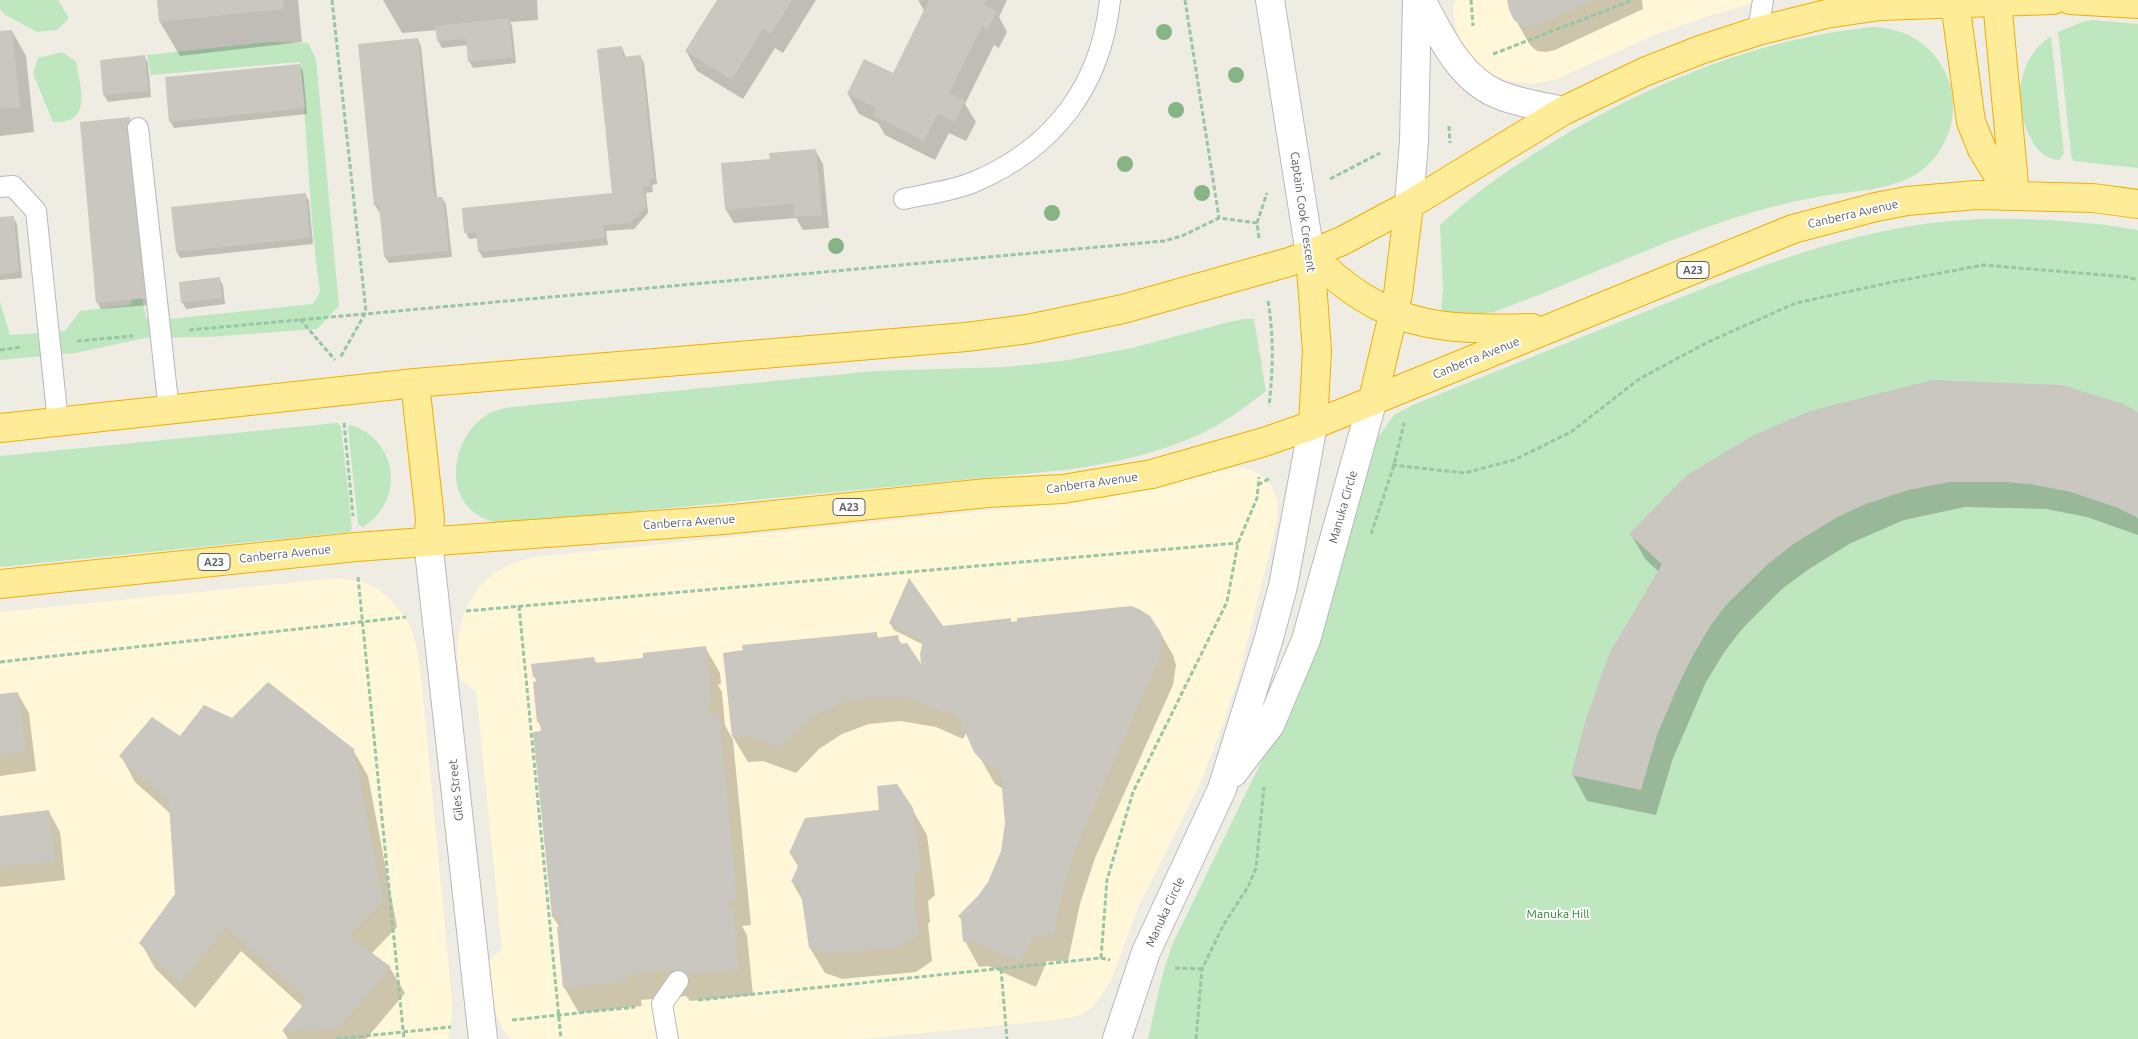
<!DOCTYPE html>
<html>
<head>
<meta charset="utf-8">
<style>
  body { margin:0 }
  canvas { display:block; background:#efece3 }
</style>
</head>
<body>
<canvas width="2138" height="1039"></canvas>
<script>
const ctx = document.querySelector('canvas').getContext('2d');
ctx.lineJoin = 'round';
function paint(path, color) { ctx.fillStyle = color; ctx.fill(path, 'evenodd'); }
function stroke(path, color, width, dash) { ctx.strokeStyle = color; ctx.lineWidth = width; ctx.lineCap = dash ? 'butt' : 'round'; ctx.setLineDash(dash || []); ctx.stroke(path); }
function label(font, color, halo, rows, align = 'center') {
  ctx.font = font + ' Ubuntu,sans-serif'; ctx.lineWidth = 4; ctx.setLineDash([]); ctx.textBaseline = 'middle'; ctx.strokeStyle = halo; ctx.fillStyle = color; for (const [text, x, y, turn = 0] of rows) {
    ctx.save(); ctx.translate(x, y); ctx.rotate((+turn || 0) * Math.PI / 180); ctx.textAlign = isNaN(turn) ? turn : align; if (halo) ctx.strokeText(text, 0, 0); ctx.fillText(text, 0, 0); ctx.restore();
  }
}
paint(new Path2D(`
  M1455,0H1763L1703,18L1652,36L1555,80L1531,84L1505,80L1490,73L1476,63L1465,50L1458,35L1453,13Z
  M1235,467L1249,469L1261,475L1272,486L1278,502L1277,521L1238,679L1222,727L1200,783L1140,903L1110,983L1093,1007L1081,1015L1056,1020L861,1039H511L504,1031L494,1011L487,963L502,949L476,691L460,680L457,652L459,632L466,608L479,587L492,574L515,562L535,557L1035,506L1172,482Z
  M337,578L364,582L378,589L389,598L404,615L411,628L416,645L420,666L452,1000V1017L448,1039H0V612Z`), '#fff7d8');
paint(new Path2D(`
  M0,0H58L69,18L57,30L37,32L4,14L0,9Z
  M2092,20L2138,24V168L2073,161L2071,154L2058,32L2082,22Z
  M1872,27C1898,28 1921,37 1937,59C1964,94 1956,143 1922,170C1896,191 1850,191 1817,197C1703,217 1602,274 1493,312L1472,315L1441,312L1443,290L1440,225C1476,191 1514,166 1556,140C1651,83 1760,38 1872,27Z
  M2051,36L2064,154L2059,160C2044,158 2037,151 2030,137C2013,104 2017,58 2051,36Z
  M269,42L308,43L316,59L339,306L317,329L207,337L146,338L75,353L0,360V302L10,335L65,331L80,311L130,305L135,295L142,296L146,318L169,319L313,304L320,292C309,216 308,139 300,62L151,75L147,55Z
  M62,52L76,61C80,87 94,124 53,122L33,74L38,58Z
  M1981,219C2034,218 2086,221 2138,230V1039H1148L1162,976L1172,945L1286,711L1326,608L1377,439L1394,415L1415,404C1492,373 1569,342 1647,311C1754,268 1863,223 1981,219Z
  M1245,319H1254L1266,391C1250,403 1234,416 1216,426C1168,452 1118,462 1065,470L514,523C506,523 498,523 491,521C440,505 449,436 490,413C496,410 504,408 512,407L874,371L1005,367L1062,361L1132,348L1229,322Z
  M337,423L341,426L352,528L350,532L0,567V456Z
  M350,425C398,439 406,501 363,527L358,524L348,428Z`), '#bee7c0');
paint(new Path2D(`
  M158,0H298L302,42L180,56L160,22Z
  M383,0H537L538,20L510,22L512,26L516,63L473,68L469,61L468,45L442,48L438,41L437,30L402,33Z
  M718,0H816L783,53L775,48L743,99L697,71L686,51Z
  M918,0H1007L999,17L1007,32L999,48L994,45L965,104L976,122L966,141L949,133L935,160L885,135L878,123L859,114L848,94L894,75L925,12Z
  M1509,0H1642L1643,9L1555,50L1546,52L1537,51L1530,45L1510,10Z
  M12,31L26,56L34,132L0,136V32Z
  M418,39L421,46L437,198H442L446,204L452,257L389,263L385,257L381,211L379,212L375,205Z
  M622,47L626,58L640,56L644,63L657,184L652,185L653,192L646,193L648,213L634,229L606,231L608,245L483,258L479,251L478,238L469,239L466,233L613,194Z
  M144,56L148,63L151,97L108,102L104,95L101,61Z
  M299,65L303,71L307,114L174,128L170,121Z
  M130,119L133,125L150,305L101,309L97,302Z
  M815,150L823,164L829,228L803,230L796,218L734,223L726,210L771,160Z
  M305,194L309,201L313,244L180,258L177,252Z
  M13,217L17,224L22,278L0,280V219Z
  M219,279L223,285L225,304L186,309L182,302Z
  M2138,413V535L2087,517L2046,509L1965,507L1904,520L1851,543L1809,569L1782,589L1742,629L1725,651L1706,682L1672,761L1656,815L1587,801L1573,775L1659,572L1645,559L1631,534Z
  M1010,620L1012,623L1158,629L1173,655L1176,665L1173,685L1095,858L1080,904L1068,961H1047L1036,987L988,966L979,967L965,941L979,897L989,883L1002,851L1006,823L1003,789L995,784L966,733L963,739L936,727L900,721L869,724L842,734L819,749L796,773L763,761L748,762L733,737L876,633L879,639L897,637L902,645L923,668L924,645L894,630L890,623L943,628Z
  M705,647L720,673L721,684L718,685L722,692L725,725L733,740L751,925L742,926L747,935L753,995L690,1001L686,996L641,1000L642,1006L579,1013L564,987L560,928L553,917L543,732L538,721L537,682L534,676L594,659L597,664L645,659Z
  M18,694L29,713L36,771L0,776V696Z
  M232,719L353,750L368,776L397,927L371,954L390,968L405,993L366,1039H288L283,1031L303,1007L241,951L195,1008L155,968L141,943L177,894L172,815L135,782L121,756Z
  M912,809L927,835L935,895L928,901L930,922L928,924L932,961L916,972L842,979L825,973L810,948L803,901L792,882L799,868L790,853Z
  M49,812L60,832L65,880L0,887V817Z`), '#0003');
paint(new Path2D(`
  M157,0H283L284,9L159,22Z
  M717,0H792L771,34L763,29L732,80L685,51Z
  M929,0H987L984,5L997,11L988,29L982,26L949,93L965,101L955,122L938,113L924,141L872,115L876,108L847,94L864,59L893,73Z
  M1507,0H1594L1540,25L1531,27L1522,26L1514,20L1509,10Z
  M509,18L513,57L468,62L466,39L437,41L435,26Z
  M12,30L20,107L0,109V31Z
  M418,38L434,197H443L449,251L384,257L379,205L374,206L358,44Z
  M622,46L623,57L641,55L654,178L649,179L650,186L643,187L646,207L630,223L603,225L605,238L478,252L476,232L464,233L462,208L612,193L597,49Z
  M145,55L148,91L103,95L100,60Z
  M300,64L305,108L169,122L165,77Z
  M130,117L147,298L96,303L80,122Z
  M816,149L822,215L794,217L793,204L725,210L721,163L770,159L769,153Z
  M306,193L310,238L176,252L171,207Z
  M14,216L19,272L0,274V217Z
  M220,277L222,298L181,303L179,282Z
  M1933,380L2062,385L2123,404L2138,412V518L2118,508L2071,492L2030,484L2007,482H1950L1908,490L1863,505L1836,518L1795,543L1768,564L1727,604L1711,625L1692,657L1677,688L1657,735L1641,790L1571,775L1586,719L1609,654L1662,564L1629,534L1687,475L1752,436L1810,411Z
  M909,578L943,626L1011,618V622L1017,621V618L1131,606L1139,609L1150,616L1161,633L1162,643L1159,659L1075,850L1063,889L1054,935L1033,936L1021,962L973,941L963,942L961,919L958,916L978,896L988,882L1001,851L1005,823L1002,789L1006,787L997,770L985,764L974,752L963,727L951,708L948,714L911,699L894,697L864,698L844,702L819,713L797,730L781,748L747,736L732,737L723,653L743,650L742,645L877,632V638L898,635L899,644L907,643L921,664L920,654L923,641L889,623Z
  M706,646L707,659L703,660L704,665H708L711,703L708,704L709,715L719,713L737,900L729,901L730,909L733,908L739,970L674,976L673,970L628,975V981L563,988L557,927L561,926L560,916L552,917L533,732L541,731L540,721L537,722L533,682L537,681V676L533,677L531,664L594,657L595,663L643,658V653Z
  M268,682L354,749L383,901L349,936L391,967L338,1029L282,1031L307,1000L226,927L180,984L139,943L175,894L169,803L119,756L152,717L180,736L204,705L232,718Z
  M18,692L26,752L0,755V694Z
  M897,784L913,808L921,870L914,875L916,896L914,898L919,935L901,947L827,954L809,948L800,886L791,882L801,859L789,853L805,818L879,810L877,786Z
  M49,810L55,861L0,867V816Z`), '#cac6c0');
const service = new Path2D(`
  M1758,31L1763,0
  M138,128L169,411
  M0,187L13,186L36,211L58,422
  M904,199C927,194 952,191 974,182C1054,148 1101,86 1110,0
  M668,1039L662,1004L678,981`);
const minor = new Path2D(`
  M428,541L483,1039`);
const tertiary = new Path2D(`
  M1233,773L1270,725L1306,640L1373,399
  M1117,1039L1146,952L1222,789L1269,638L1283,586L1313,425`);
const secondary = new Path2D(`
  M1270,0L1310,254
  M1421,0C1440,34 1458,77 1497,94C1518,103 1541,106 1563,111
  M1409,205L1414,141L1417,0`);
const trunk = new Path2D(`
  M2070,0L2138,4
  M1997,1L2015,195
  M1955,2L1971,122L1982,149L2010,195
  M1310,254C1382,326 1435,331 1532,328
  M1310,254L1317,351L1313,425
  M415,383L430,519L428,541
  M1373,399L1398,294L1409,205
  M0,428L415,383L966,337L1028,329L1123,309L1289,262L1310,254L1342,241L1409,205L1563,111L1644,72L1700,50L1758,31L1826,14L1880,6L2053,0
  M0,584L356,547L724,520L987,493L1063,489L1152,474L1264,442L1313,425L1793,229L1876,207L1907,201L1976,195L2093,198L2138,204`);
stroke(service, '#b6b9be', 22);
stroke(minor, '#b6b9be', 30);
stroke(tertiary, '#b6b9be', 30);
stroke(secondary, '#b7bac0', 30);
stroke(trunk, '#f2ae00', 30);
stroke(new Path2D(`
  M332,0L366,312L340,358
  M1185,0L1219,218
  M1471,0L1473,26
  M1493,54L1633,0
  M1449,126L1450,143
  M1330,179L1380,153
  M1259,238L1257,223L1267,193
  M1268,301C1274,336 1273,371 1269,406
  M300,319L335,360
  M189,330L1164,241L1182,236L1219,218L1257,223
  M77,341L133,336
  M0,350L21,347
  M344,423L353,516
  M1392,465L1465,473L1514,460L1571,432L1639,379L1708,342L1796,303L1888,283L1983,265L2127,277L2138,280
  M1258,485L1270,478
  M1371,534L1394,465L1404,423
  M358,577L404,1039
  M519,606L561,1039
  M466,611L1238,543
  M0,662L406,617
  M1101,958L1107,880L1133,792L1227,602L1238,543L1257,498L1259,477
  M1175,968L1202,969
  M1001,969L1007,1039
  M698,1000L1101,958L1110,960
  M512,1020L635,1007
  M336,1039L451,1027
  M1196,1039L1202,969L1224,924L1248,887L1256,868L1264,787`), '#96c6a6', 3, [5, 2.5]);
stroke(service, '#fff', 20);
stroke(minor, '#fff', 28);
stroke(tertiary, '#fff', 28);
stroke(secondary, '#fff', 28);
stroke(trunk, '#ffec99', 28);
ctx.fillStyle = '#86b485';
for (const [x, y] of [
  [1164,32],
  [1236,75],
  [1176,110],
  [1125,164],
  [1202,193],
  [1052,213],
  [836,246]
]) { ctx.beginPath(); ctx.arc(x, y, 8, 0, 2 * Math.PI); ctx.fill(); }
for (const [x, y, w] of [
  [1693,270,32],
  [849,507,32],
  [214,562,32]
]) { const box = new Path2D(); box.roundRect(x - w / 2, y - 8.5, w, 17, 4); ctx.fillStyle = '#fff'; ctx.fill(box); stroke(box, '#5b5f65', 1); }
label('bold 11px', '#5b5f65', null, [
  ["A23",1693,270],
  ["A23",849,507],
  ["A23",214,562]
]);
label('12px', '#5b5f65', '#fff', [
  ["Captain Cook Crescent",1303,212,82],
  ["Canberra Avenue",1853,214,-13],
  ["Canberra Avenue",1476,358,-22],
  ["Canberra Avenue",1092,483,-8],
  ["Manuka Circle",1343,507,-74],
  ["Canberra Avenue",689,522,-4],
  ["Canberra Avenue",285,554,-6],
  ["Giles Street",456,790,-96],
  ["Manuka Circle",1165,912,-65]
]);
label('12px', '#318638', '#fff', [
  ["Manuka Hill",1558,914]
]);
</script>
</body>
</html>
